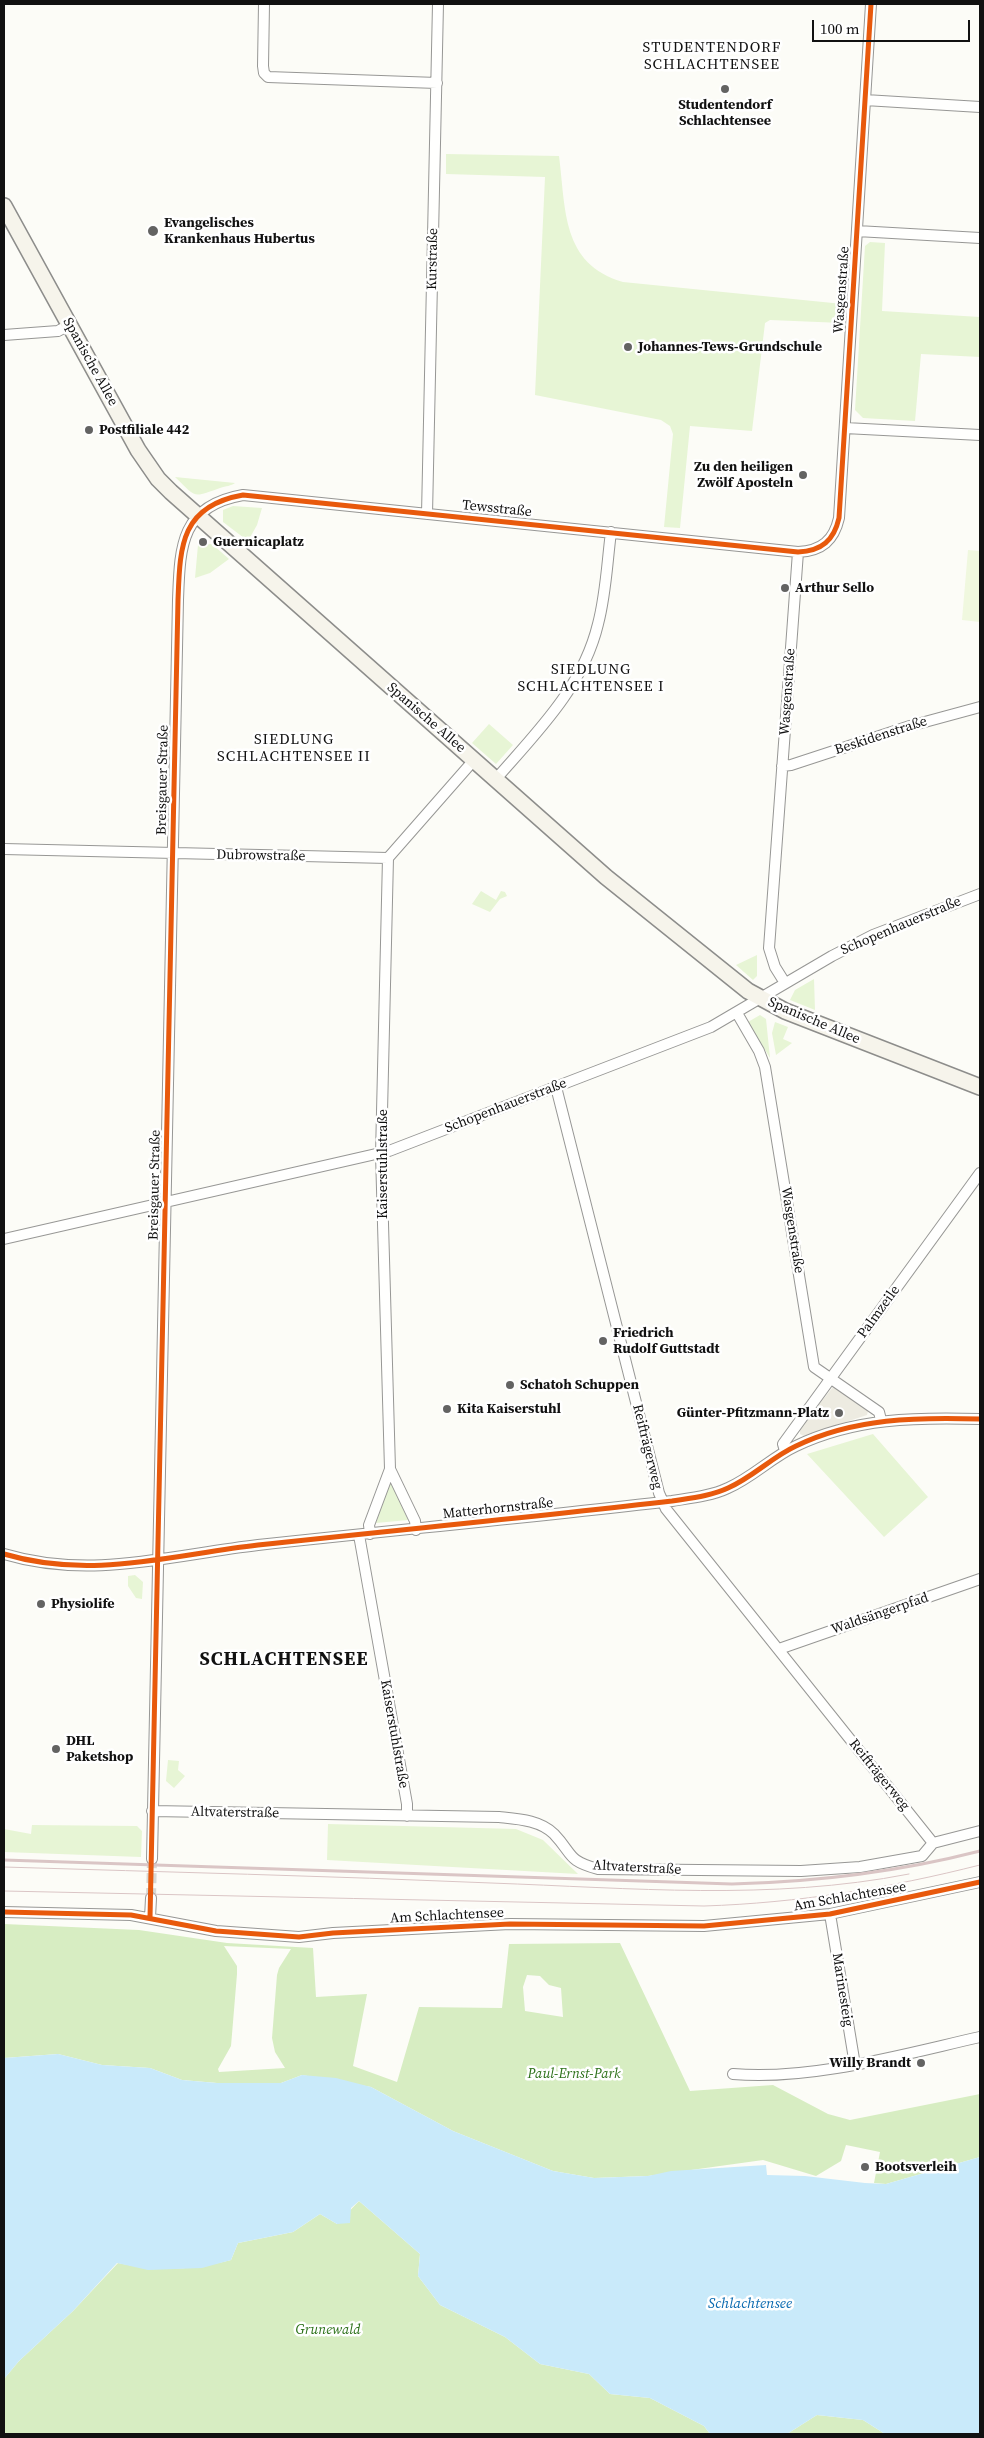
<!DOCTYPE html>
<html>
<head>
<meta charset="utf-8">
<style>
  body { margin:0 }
  #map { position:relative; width:984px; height:2438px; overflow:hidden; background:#fcfcf7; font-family:"Source Serif 4",serif }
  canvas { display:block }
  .frame { position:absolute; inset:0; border:5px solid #111; pointer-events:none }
  .scale { position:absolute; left:812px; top:20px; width:158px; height:22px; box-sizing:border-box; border:2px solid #111; border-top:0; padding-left:6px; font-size:15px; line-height:18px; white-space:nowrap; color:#111; -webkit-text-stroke:4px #fff; paint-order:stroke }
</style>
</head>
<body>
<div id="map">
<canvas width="984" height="2438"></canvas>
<div class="frame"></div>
<div class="scale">100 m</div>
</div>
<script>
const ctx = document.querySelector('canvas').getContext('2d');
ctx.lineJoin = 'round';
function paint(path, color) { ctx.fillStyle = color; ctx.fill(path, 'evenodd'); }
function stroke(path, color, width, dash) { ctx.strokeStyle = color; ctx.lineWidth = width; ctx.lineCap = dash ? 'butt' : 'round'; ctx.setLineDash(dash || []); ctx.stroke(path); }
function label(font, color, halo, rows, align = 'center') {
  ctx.font = font + ' "Source Serif 4",serif'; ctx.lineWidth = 5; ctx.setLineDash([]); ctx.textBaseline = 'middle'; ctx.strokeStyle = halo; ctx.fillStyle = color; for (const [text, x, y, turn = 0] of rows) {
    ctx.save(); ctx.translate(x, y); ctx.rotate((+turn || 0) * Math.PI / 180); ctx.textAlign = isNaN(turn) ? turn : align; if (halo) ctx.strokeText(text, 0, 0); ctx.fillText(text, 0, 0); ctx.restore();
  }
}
paint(new Path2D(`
  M446,154L559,156C566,209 561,264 623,282L843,304L842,323L770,320L765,323L752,431L690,426L680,528L664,527L673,434L670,426L661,420L535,395L545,177L446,174Z
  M870,242L885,243L882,311L980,317V357L921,354L915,421L863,418L855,410L865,246Z
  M175,477L235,483C231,486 226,486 220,488C192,498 197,498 175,477Z
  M233,506L262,508L257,525L248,541L223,522V510Z
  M212,544L229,559L210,573L195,578L198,545Z
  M489,724L513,745L496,764L472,743Z
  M481,891L496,900L501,891L505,892L507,896L500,899L490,912L472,904Z
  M757,955V976L753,980L736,965Z
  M814,979L815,1010L790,1000L795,990Z
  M760,1015L766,1019L770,1058L748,1022Z
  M775,1022L788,1027L783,1039L792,1043L776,1055L772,1033Z
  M873,1434L928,1497L884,1537L807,1454Z
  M392,1483L408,1520L376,1523L389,1484Z
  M135,1575L143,1582L142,1599L136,1598L128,1586V1576Z
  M168,1760L179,1761L178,1770L185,1776L174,1788L166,1781Z
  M328,1824L516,1829L543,1840L578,1874L327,1860Z
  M32,1825L137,1826L142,1831L141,1857L4,1852V1829L31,1834Z`), '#e7f5d5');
paint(new Path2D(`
  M4,1924L139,1930L227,1943L313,1948L316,1997L367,1994L353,2066L397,2082L419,2007L502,2008L509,1944L620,1943L690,2091L773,2085L828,2114L850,2120L980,2094V2157L886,2184L874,2183L880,2152L846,2145L841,2161L816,2176L763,2160L648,2176L594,2178L553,2171L453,2131L371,2087L302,2075L281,2083H217L182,2080L150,2068L102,2065L58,2054L4,2058ZM224,1946L291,1949L279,1968L277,1975L272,2038L275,2052L285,2068L219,2072L218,2069L231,2046L237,1974V1966ZM527,1975L540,1976L549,1985L561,1988L563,2017L525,2011L523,1987Z
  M359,2201L420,2254L418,2276L440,2305L505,2337L540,2364L589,2374L610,2394L650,2398L704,2426L710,2434H4V2379L19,2361L73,2311L118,2263C158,2272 192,2270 231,2260L238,2243L293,2232L320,2214L337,2224Z
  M817,2415L863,2420L885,2434H787Z`), '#d7edc2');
paint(new Path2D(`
  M968,550L980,551V622L962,620Z`), '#f0f8df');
paint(new Path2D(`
  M833,1387L865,1408L868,1411L867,1415L804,1436L800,1434V1428Z`), '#edebe1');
paint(new Path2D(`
  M58,2054L102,2065L150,2068L182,2080L217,2083H281L302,2075L336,2078L371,2087L453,2131L553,2171L594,2178L648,2176L671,2171L766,2165L767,2175L805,2176L865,2183L886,2184L980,2157V2434H885L863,2420L817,2415L787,2434H710L704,2426L650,2398L610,2394L589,2374L540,2364L505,2337L440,2305L418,2276L420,2254L359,2201L351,2208L350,2223L337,2224L320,2214L293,2232L238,2243L231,2260L202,2268L148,2270L117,2263L73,2311L19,2361L4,2379V2058Z`), '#c9eafa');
stroke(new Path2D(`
  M151,1898L152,1859`), '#d9d9d4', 10, [10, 5]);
const minor = new Path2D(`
  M264,4L263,66L264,73L268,77L437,83
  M865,100L980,107
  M857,231L980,238
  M4,335L58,331L69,325
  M845,428L980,435
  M427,514L438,4
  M782,766L791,765L910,726L980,707
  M496,779C537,732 583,687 598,624C606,594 607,563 611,532
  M4,849L388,858L474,760
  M785,983L775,967L769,948L798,552
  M737,1013L759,1051L765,1067L814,1367L879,1412L881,1420
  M556,1087L659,1493L666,1509L933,1843
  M4,1239L389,1151L711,1027L832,956L873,935L980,894
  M785,1451L783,1444L980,1173
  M390,1469L415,1521L416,1530
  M370,1534L369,1525L390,1469L381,1154L388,858
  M359,1535L407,1804V1816
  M4,1554C91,1580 171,1555 258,1545C396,1530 534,1517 672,1501C691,1498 711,1496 728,1488C753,1477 772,1457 796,1446C854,1418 917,1417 980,1419
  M779,1649L980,1579
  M152,1811L499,1817C518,1819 540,1820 554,1834C574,1855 566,1860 598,1869L801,1871L860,1867L922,1856L933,1843L980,1831
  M152,1859L178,600C180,547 180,506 243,495L798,552C822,551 834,540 839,518L871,4
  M4,1912L131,1915L216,1931L299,1937L333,1933L510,1924L704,1926L830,1914L980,1882
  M830,1914L855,2065
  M150,1918L151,1898
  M733,2074C810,2081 904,2054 980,2037`);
const secondary = new Path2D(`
  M4,206L138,450L158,479L171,492L606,877L748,991L785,1011L980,1087`);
stroke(minor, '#979795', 12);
stroke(secondary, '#8d8d8b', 18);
stroke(minor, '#fffffe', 10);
stroke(secondary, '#f6f4eb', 15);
stroke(new Path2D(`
  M4,1867C166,1872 329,1876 491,1883C631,1888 771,1901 909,1874
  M4,1891L704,1906C798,1903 889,1888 980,1865`), '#dac5c5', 1);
stroke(new Path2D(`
  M4,1860L732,1884C816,1882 898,1872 980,1851`), '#dac5c5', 3);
stroke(new Path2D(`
  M4,1554C91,1580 171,1555 258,1545C396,1530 534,1517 672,1501C691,1498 711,1496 728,1488C753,1477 772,1457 796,1446C854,1418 917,1417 980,1419
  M4,1912L131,1915L216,1931L299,1937L333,1933L510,1924L704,1926L830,1914L980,1882
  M150,1918L178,600C180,547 180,506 243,495L798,552C822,551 834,540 839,518L871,4`), '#e8590c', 5);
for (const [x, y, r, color] of [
  [725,89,5,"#636362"],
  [153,231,6,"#636362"],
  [628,347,5,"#636362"],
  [89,430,5,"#636362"],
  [803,475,5,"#636362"],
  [203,542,5,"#636362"],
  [785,588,5,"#636362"],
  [603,1341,5,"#636362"],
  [510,1385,5,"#636362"],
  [447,1409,5,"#636362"],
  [839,1413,5,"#636362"],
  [41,1604,5,"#636362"],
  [56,1749,5,"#636362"],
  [921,2063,5,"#636362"],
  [865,2167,5,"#636362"]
]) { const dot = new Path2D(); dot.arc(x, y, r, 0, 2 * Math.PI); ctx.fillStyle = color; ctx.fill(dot); stroke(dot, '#fff', 2); }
label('bold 14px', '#111', '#fff', [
  ["Studentendorf",725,105,"center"],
  ["Schlachtensee",725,121,"center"],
  ["Evangelisches",164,223],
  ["Krankenhaus Hubertus",164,239],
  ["Johannes-Tews-Grundschule",638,347],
  ["Postfiliale 442",99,430],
  ["Zu den heiligen",793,467,"right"],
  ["Zwölf Aposteln",793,483,"right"],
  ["Guernicaplatz",213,542],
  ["Arthur Sello",795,588],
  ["Friedrich",613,1333],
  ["Rudolf Guttstadt",613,1349],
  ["Schatoh Schuppen",520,1385],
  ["Kita Kaiserstuhl",457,1409],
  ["Günter-Pfitzmann-Platz",829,1413,"right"],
  ["Physiolife",51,1604],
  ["DHL",66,1741],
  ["Paketshop",66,1757],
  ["Willy Brandt",911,2063,"right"],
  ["Bootsverleih",875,2167]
], 'left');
label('14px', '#111', '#fff', [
  ["Kurstraße",433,259,-89],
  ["Wasgenstraße",842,290,-86],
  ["Spanische Allee",90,362,61],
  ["Tewsstraße",497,509,6],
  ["Wasgenstraße",788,692,-86],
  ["Spanische Allee",426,718,41],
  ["Beskidenstraße",881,736,-18],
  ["Breisgauer Straße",163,780,-89],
  ["Dubrowstraße",261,856,1],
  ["Schopenhauerstraße",901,926,-23],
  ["Spanische Allee",814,1021,23],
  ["Schopenhauerstraße",506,1106,-21],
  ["Kaiserstuhlstraße",383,1164,-90],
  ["Breisgauer Straße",155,1185,-89],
  ["Wasgenstraße",792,1230,81],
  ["Palmzeile",879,1312,-54],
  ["Reifträgerweg",647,1447,76],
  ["Matterhornstraße",498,1509,-6],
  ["Waldsängerpfad",880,1614,-19],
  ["Kaiserstuhlstraße",394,1734,80],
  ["Reifträgerweg",879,1775,51],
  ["Altvaterstraße",235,1813,1],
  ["Altvaterstraße",637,1868,3],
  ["Am Schlachtensee",850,1897,-10],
  ["Am Schlachtensee",447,1916,-3],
  ["Marinesteig",842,1990,81]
]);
label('italic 14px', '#2c7119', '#fff', [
  ["Paul-Ernst-Park",574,2074],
  ["Grunewald",328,2330]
]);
ctx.letterSpacing = '1px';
label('15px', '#111', '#fff', [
  ["STUDENTENDORF",712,48],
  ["SCHLACHTENSEE",712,65],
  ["SIEDLUNG",591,670],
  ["SCHLACHTENSEE I",591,687],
  ["SIEDLUNG",294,740],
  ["SCHLACHTENSEE II",294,757]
]);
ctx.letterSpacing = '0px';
label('italic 15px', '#0b6bb1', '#fff', [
  ["Schlachtensee",750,2304]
]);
ctx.letterSpacing = '1px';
label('bold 19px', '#111', '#fff', [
  ["SCHLACHTENSEE",284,1660]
]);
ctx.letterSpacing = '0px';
</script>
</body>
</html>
